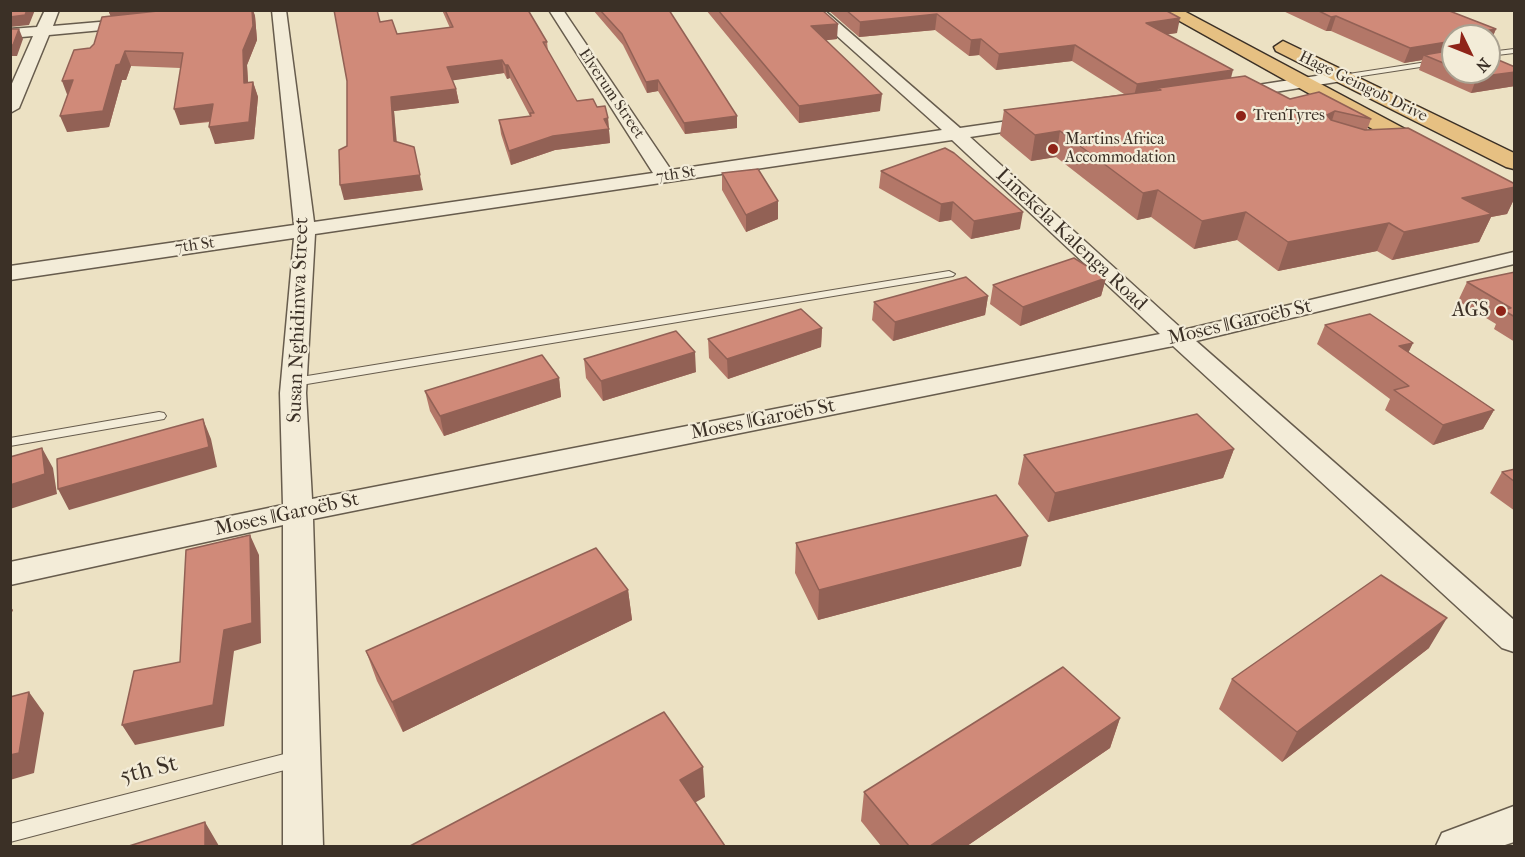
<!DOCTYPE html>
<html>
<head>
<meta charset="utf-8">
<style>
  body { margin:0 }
  #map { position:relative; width:1525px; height:857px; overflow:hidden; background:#ece1c3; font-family:"IM FELL French Canon",serif }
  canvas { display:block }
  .frame { position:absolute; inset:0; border:12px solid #3b3026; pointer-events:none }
  .north { position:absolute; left:1441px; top:24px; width:60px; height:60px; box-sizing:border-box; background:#f3ecd8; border:2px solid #a9a191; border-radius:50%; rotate:133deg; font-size:16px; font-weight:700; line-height:24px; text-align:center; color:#3b3026 }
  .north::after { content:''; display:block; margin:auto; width:21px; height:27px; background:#8f2418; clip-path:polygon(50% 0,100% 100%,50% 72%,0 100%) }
</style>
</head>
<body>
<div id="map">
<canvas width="1525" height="857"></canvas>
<div class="frame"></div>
<div class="north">N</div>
</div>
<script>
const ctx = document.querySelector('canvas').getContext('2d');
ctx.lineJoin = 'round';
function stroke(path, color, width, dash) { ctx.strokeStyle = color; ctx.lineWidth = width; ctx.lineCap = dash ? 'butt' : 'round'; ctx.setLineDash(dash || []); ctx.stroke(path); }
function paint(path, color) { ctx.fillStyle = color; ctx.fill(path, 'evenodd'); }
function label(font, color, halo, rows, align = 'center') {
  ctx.font = font + ' "IM FELL French Canon",serif'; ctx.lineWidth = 4.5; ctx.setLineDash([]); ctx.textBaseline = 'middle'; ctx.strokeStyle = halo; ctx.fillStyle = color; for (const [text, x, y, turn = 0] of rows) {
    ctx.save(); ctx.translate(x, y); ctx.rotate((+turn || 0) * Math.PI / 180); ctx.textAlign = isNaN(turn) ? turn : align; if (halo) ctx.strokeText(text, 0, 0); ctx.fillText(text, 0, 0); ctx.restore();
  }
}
const lane = new Path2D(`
  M1514,49V53L1489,56V52Z
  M1453,58V62L1342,79L1338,77L1342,75Z
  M949,271L955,274L953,276L295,386L289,382L295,378Z
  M159,412L164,413L166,416L164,419L10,446V438Z
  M300,750L307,752L309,758L307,764L300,766L10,842V824Z`);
const street = new Path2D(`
  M45,10H59L53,26L134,19L141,23L134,27L49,35L19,108L10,113V88L33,36L10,38V29L37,27Z
  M272,10H286L314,222L653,173L549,10H563L671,170L942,130L808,10H824L960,128L1036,117L1042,118L1045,122L1042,126L970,137L1183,330L1514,252V264L1196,341L1514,620V652L1502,648L1173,346L313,519L323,846H283V525L10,585V562L283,505L280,393L294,238L10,280V266L294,225ZM952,140L1160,334L312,499L306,393L315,234Z
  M1342,72L1348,74L1350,77L1348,80L1232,99L1224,94L1232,89Z
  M1514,806V842L1502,846H1436L1442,833Z`);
const highway = new Path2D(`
  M1160,10H1182L1435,145L1438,150L1435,155H1419Z
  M1283,41L1514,153V169L1506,167L1276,51L1274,47Z`);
stroke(lane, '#675c4d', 2);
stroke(street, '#675c4d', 3);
stroke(highway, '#3b3026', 3);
paint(lane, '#f3ecd8');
paint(street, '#f3ecd8');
paint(highway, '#e6c082');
paint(new Path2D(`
  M108,10H253L255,16L257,40L247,65L248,82H253L258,97L254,139L215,144L210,122L180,125V68L131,66L126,80H122L109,127L67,132V95L90,48L94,44L111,16Z
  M442,10H528L547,42L548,51L577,101L597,107L608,118L610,143L555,150L511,165L501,134L499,120L530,116L510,78L507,79L504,73L452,80L456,89L459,103L394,111L396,141L423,190L344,200L347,146L380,22L397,34L450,28Z
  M593,10H669L737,128L685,134L658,91L647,93L623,45Z
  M706,10H822L837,39L826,40L880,111L799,123Z
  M828,10H1165L1177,33L1167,34L1231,78L1290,99L1371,119L1367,130L1515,184V197L1507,214L1491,217L1479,242L1392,260L1377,251L1278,271L1237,240L1194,249L1151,217L1137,220L1056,157L1031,161L1000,135L1004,110L1124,94L1072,61L996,70L979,55L969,56L935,30L859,37Z
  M1281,10H1447L1496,29L1489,45V36H1453V72H1489L1515,67V86L1471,93L1419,70L1422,60L1404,63L1331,31H1326Z
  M881,171L1020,229L971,239L951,220L939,222L879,188Z
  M722,173L778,219L746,232L722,190Z
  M1515,272V342L1494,329L1496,324L1458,301L1467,282Z
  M1106,278L1101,296L1020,326L990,304L993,285Z
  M988,296L985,315L893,341L872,320L874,302Z
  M1325,325L1413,343L1408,352L1494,410L1483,429L1433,445L1385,410L1390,399L1317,344Z
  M822,328L821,347L728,379L709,358L708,339Z
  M584,359L696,372L603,401L586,378Z
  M559,378L561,397L444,436L430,411L425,391Z
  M1234,449L1223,478L1048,522L1018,484L1024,455Z
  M1515,469V511L1490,493L1502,472Z
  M796,543L1021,566L818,620L795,573Z
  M628,590L632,620L403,732L377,681L366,651Z
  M1429,648L1282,762L1219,709L1232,679Z
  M1120,718L1110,748L967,846H881L861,821L864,792Z`), '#b37768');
paint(new Path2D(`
  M27,10H35L29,25L10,27V17Z
  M108,10H178L111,17Z
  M252,10H253L255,16L257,40L247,65L249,98L244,83L243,50Z
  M937,14L935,30L859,37L860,22Z
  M1336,16L1331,31H1326L1331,17Z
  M1180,18L1177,33L1143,38L1146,23Z
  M838,24L837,39L811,42V26Z
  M19,29L23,39L17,56H10V45Z
  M1496,29L1489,45V36H1453V51L1424,55L1422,60L1404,63L1410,48L1448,37Z
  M981,39L979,55L969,56L971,40Z
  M1075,45L1072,61L996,70L999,54Z
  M125,51L131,66L126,80H122L109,127L67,132L60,116L116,65Z
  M502,60L504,73L449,81L447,67Z
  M505,65H508L510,78L507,79Z
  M1233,70L1229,86L1161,90L1158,88L1156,97L1133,100L1137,84Z
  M1515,72V86L1471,93L1477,77Z
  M73,80L68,97L62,81Z
  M658,80V91L647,93L646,82Z
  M253,82L258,97L254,139L215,144L209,127Z
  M456,89L459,103L394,111L398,155L394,141L391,97Z
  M882,94L880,111L799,123V106Z
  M213,104L218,120L180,125L174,109Z
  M1335,111L1327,136V115Z
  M737,116V128L685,134L684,123Z
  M608,118L610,143L555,150L511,165L509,151Z
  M1060,131L1056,157L1031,161L1035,135Z
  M414,147L423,190L344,200L340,185Z
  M1515,187V197L1507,214L1491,217L1479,242L1392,260L1404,232L1462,198Z
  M1158,190L1151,217L1137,220L1143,193Z
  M778,201V219L746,232V215Z
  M953,202L951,220L939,222L941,204Z
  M1023,212L1020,229L971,239L974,221Z
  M1246,212L1237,240L1194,249L1202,221Z
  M1389,223L1377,251L1278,271L1288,242Z
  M1106,278L1101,296L1020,326L1023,307Z
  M988,296L985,315L893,341L895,322Z
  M822,328L821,347L728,379L727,359Z
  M1413,343L1404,362L1399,346Z
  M695,352L696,372L603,401L601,381Z
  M559,378L561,397L444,436L440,416Z
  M1494,410L1483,429L1433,445L1443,425Z
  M203,419L211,439L217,467L69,510L58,489Z
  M42,448L53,468L57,494L10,509V485Z
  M1234,449L1223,478L1048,522L1055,493Z
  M250,535L259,555L261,643L234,651L224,726L135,745L122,725L224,630Z
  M1028,536L1021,566L818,620L819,590Z
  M628,590L632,620L403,732L392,702Z
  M10,606L13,610L10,617Z
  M1447,618L1429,648L1282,762L1297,732Z
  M29,692L44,713L34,773L10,780V755Z
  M1120,718L1110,748L967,846H930Z
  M703,767L705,797L682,810L680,780Z
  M205,822L219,846H205Z`), '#926155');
const building = new Path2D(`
  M10,10H27L25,15L10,17Z
  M167,10H252L253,26L243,50L244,83L253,82L249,122L209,127L213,104L174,109L183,53L125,51L120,64L116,65L103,111L60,116L73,80L62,81L74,50L90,48L94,44L102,17Z
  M334,10H377L380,22L392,20L397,34L453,27L445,10H528L547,42H543L577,101L593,99L597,107L605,106L608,118L604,119L609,129L553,136L509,151L499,120L531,116L530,113H534L508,65H505L502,60L447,67L456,89L391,97L394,141L414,147L420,175L340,185L339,150L347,146V81Z
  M600,10H669L737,116L684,123L658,80L646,82L622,34Z
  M718,10H822L838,24L811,26L882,94L799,106Z
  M846,10H1165L1180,18L1146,23L1233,70L1137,84L1075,45L999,54L981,39L971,40L937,14L860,22Z
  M1317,10H1447L1496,29L1448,37L1453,39V41L1410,48L1336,16L1331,17Z
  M10,29H19L13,45H10Z
  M1453,50V67L1424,55Z
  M1489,56L1515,67V72L1477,77L1465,72H1489Z
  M1245,76L1290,99L1319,92L1371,119L1335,111L1327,115L1331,120L1365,130L1408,128L1515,184V187L1462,198L1492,214L1404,232L1389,223L1288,242L1246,212L1202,221L1158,190L1143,193L1060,131L1035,135L1004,110L1161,90L1158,88Z
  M945,148L954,153L1023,212L974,221L953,202L941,204L881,171Z
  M758,169L778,201L746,215L722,173Z
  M1074,258L1106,278L1023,307L993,285Z
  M1515,272V317L1503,310L1511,308L1467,282Z
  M966,277L988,296L895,322L874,302Z
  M801,309L822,328L727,359L708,339Z
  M1370,314L1413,343L1399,346L1494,410L1443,425L1394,390L1409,386L1325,325Z
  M676,331L695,352L601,381L584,359Z
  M542,355L559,378L440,416L425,391Z
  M1197,414L1234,449L1055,493L1024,455Z
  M203,419L209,447L58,489L57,459Z
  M42,448L45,474L10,485V457Z
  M1515,469V482L1502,472Z
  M996,495L1028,536L819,590L796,543Z
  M250,535L252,623L224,630L213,705L122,725L134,671L180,662L186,550Z
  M596,548L628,590L392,702L366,651Z
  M1381,575L1447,618L1297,732L1232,679Z
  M1063,667L1120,718L930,846H909L864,792Z
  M29,692L19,753L10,755V697Z
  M664,712L703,767L680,780L725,846H410Z
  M205,822V846H129Z`);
paint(building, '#d08a79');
stroke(building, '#926155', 1.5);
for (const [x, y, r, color] of [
  [1241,116,6,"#8f2418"],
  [1053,149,6,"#8f2418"],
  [1501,311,6,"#8f2418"]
]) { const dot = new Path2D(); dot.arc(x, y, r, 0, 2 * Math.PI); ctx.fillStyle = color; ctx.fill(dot); stroke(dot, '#f3ecd8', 2); }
label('16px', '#3b3026', '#f3ecd8', [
  ["Hage Geingob Drive",1363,87,26],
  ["Elverum Street",611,94,56],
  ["7th St",676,175,-8],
  ["7th St",195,246,-8]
]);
label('16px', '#3b3026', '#f3ecd8', [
  ["TrenTyres",1253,116],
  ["Martins Africa",1065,140],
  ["Accommodation",1065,158]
], 'left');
label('20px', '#3b3026', '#f3ecd8', [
  ["Linekela Kalenga Road",1071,240,43],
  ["Susan Nghidinwa Street",299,320,-88],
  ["Moses ǁGaroëb St",1240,323,-13],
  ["Moses ǁGaroëb St",763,420,-11],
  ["Moses ǁGaroëb St",287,515,-12]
]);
label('20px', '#3b3026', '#f3ecd8', [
  ["AGS",1489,311]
], 'right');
label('24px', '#3b3026', '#f3ecd8', [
  ["5th St",149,771,-14]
]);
</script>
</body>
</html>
